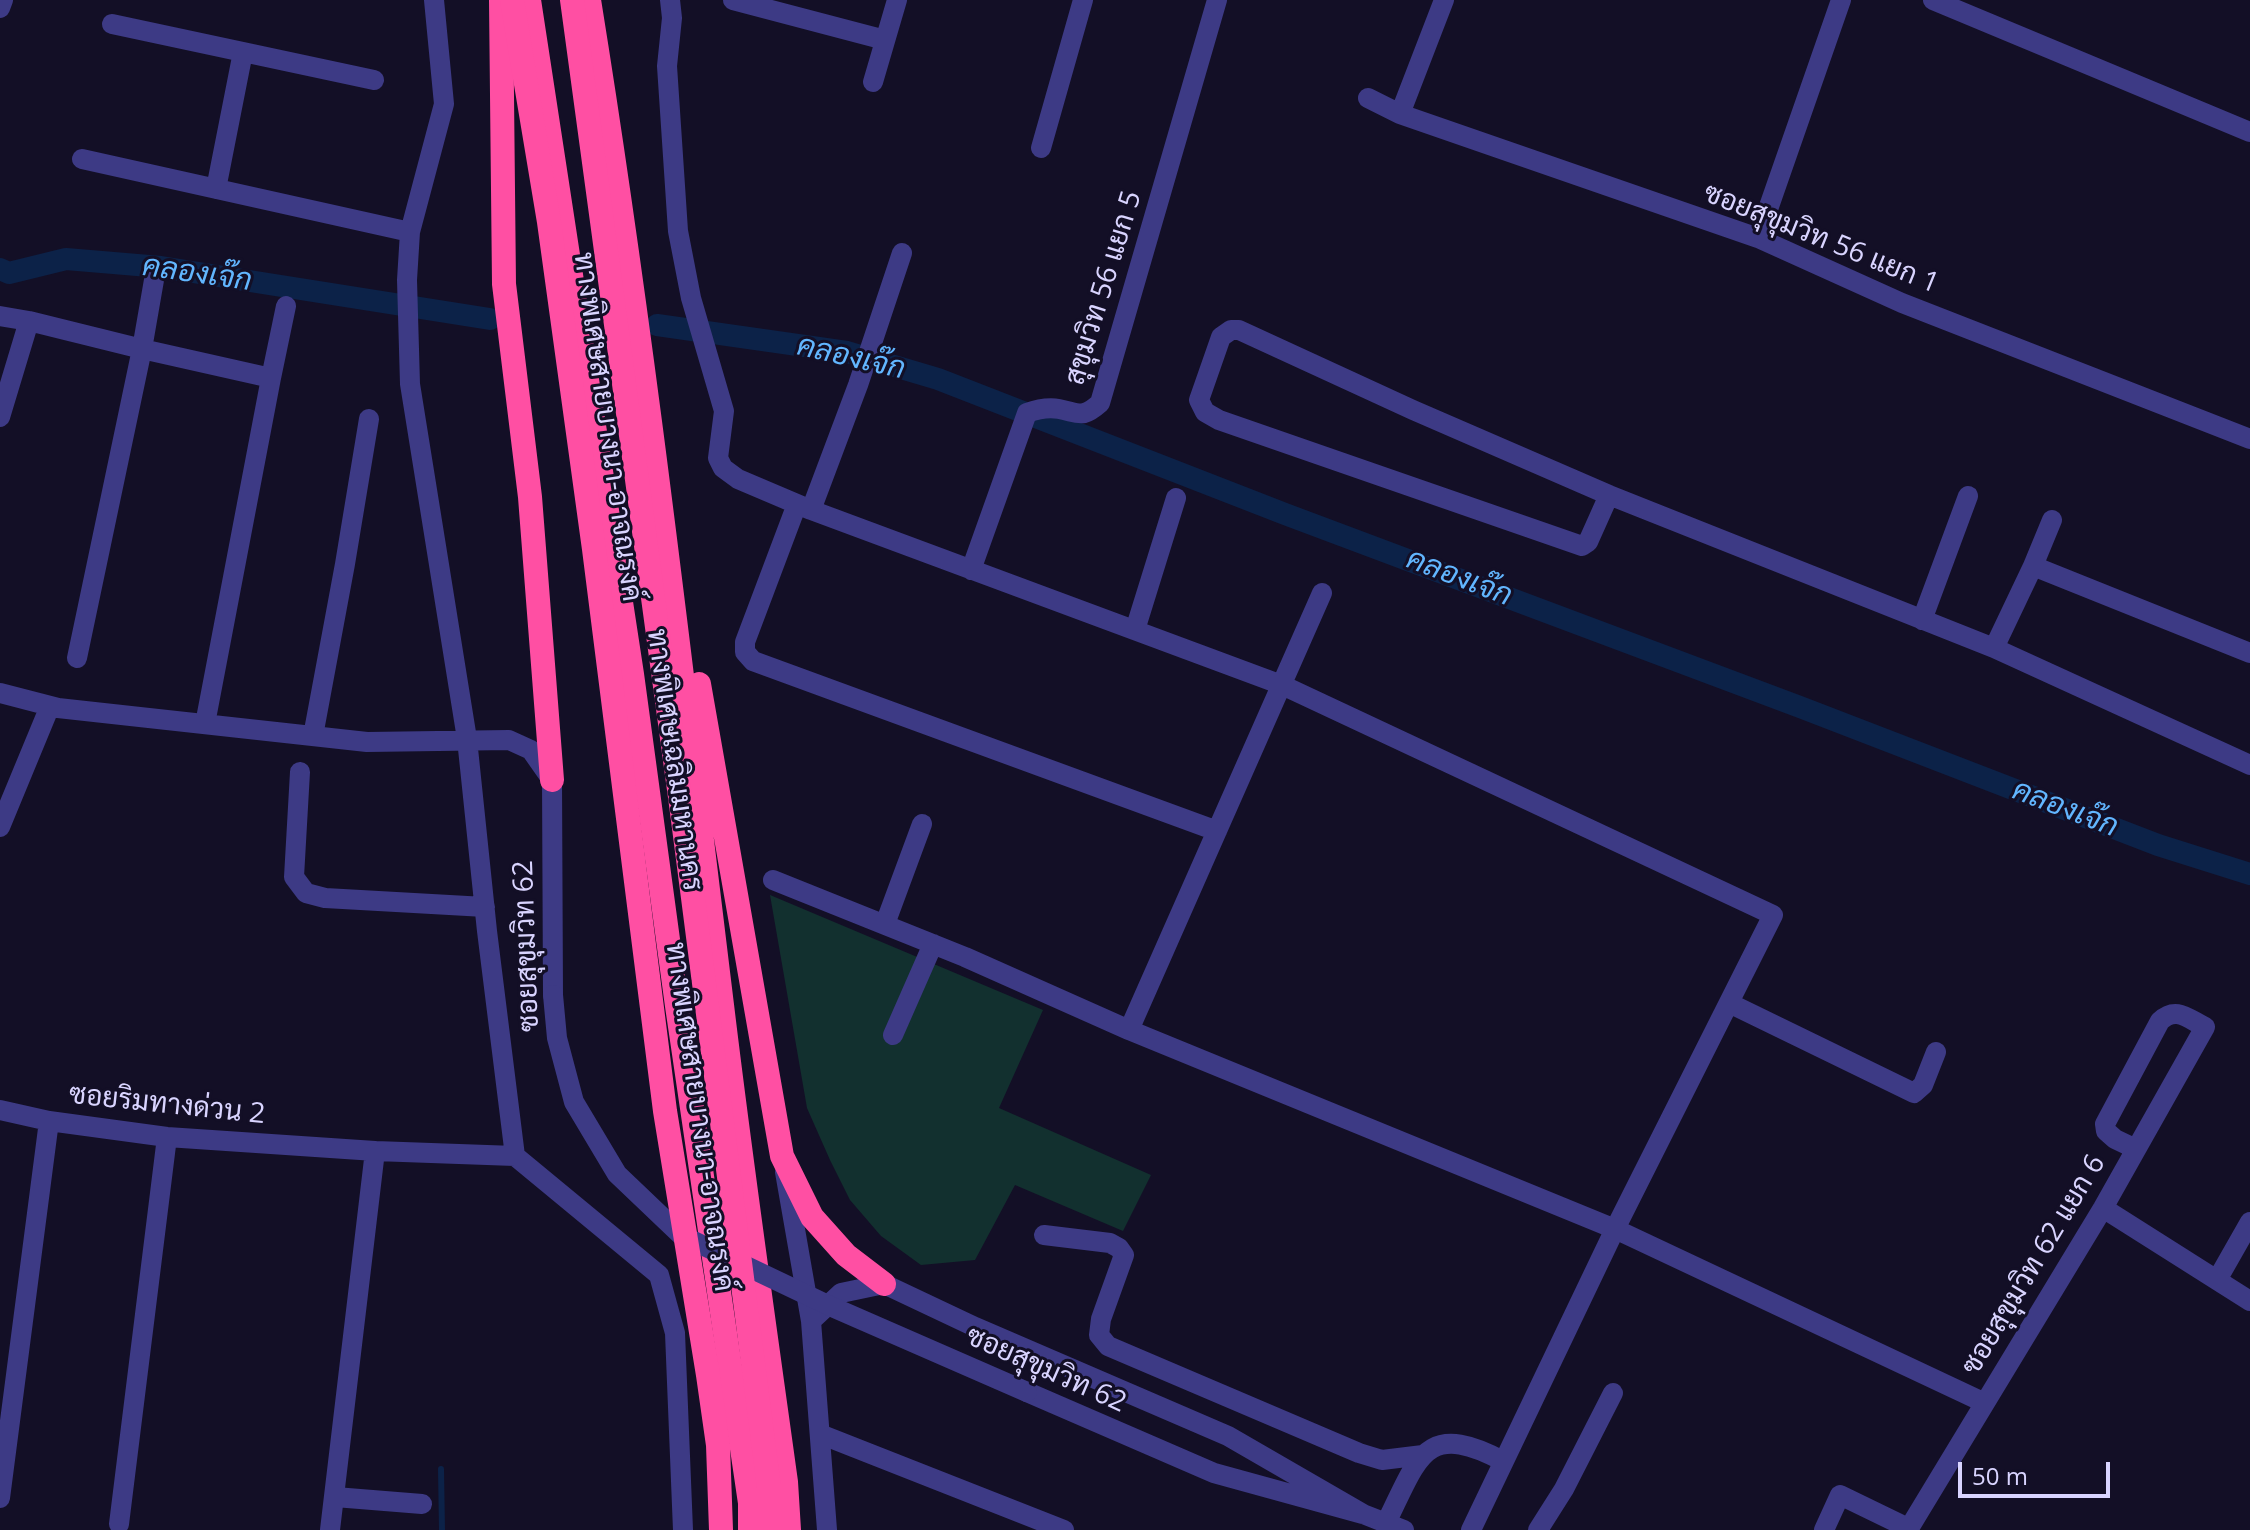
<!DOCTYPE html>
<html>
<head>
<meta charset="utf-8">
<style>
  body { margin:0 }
  #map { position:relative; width:2250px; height:1530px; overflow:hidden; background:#130f26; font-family:"Open Sans",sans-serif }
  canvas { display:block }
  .scale { position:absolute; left:1958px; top:1462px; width:152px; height:36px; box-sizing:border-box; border:4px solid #d9d4ff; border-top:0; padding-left:10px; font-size:24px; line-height:28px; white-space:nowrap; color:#d9d4ff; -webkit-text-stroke:6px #130f26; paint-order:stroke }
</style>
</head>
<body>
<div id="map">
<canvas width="2250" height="1530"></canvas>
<div class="scale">50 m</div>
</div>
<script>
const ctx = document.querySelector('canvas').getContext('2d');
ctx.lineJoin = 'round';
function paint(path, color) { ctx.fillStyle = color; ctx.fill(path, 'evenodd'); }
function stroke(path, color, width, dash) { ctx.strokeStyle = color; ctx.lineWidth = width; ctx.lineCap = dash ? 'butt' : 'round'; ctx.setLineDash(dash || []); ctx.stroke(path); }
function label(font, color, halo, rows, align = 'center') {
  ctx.font = font + ' "Open Sans",Sarabun,sans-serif'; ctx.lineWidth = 6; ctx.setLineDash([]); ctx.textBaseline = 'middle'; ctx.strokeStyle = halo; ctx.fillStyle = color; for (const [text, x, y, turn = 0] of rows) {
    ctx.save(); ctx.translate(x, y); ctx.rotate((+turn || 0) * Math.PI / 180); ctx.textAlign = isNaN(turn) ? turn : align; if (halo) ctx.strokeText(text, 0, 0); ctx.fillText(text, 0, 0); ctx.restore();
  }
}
paint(new Path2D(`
  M770,895L1043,1010L999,1108L1151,1175L1123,1231L1015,1185L975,1260L921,1265L881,1236L850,1200L830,1160L807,1108Z`), '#12302f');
stroke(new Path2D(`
  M441,1469L442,1530`), '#0c2248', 6);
stroke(new Path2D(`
  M0,269L9,273L66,259L161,267L490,319
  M657,325L847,352L938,379L1285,514L1800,707L2158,845L2250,874`), '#0c2248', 22);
stroke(new Path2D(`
  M434,0L444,104L410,232L407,280L410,384L467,739L487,931L515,1156L659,1275L675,1333L683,1530
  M670,0L672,18L667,66L678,231L691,298L724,411L718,458L723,468L738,479L811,510L1282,685L1773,915L1615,1229L1471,1530
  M733,0L885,40
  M1933,0L2250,132
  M0,8L3,0
  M112,24L374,80
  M873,82L897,0
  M1368,98L1400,114L1758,238L1902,303L2250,439
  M1400,114L1444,0
  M1041,148L1083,0
  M82,159L410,232
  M216,189L243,52
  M1758,238L1841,0
  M154,280L142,349L271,378L205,724
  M0,316L29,321
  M271,378L286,306
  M0,417L29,321L142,349L77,658
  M1609,495L1588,542L1582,546L1219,420L1205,412L1199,400L1221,337L1231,330H1239L1413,410L1609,495L1994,648L2250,765
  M797,504L745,642V652L753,661L1217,831
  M811,510L858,385L902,253
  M2033,566L2250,653
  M971,570L1027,413C1038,409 1048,407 1059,409C1080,413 1082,419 1100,403L1217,0
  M1922,620L1968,496
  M1135,630L1176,498
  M1994,648L2033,566L2052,520
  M0,693L58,708L367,742L509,740L531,750L552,780L553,995
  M313,736L345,564L369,419
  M300,772L294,877L306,893L325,898L485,907
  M0,827L50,706
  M773,880L965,957L1129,1030L1615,1229L1985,1403
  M885,924L922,824
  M1729,1003L1914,1093L1923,1085L1936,1052
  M1129,1030L1322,593
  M893,1035L933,944
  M0,1110L49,1121
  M785,1172L811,1321L827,1530
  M2103,1208L2250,1301
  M1044,1235L1110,1243L1119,1248L1124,1255L1101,1319L1099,1335L1108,1346L1359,1453L1382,1460L1423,1455
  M2217,1280L2250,1222
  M811,1321L841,1293L884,1284L975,1327L1228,1436L1363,1514
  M1027,1392L1214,1473L1363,1514L1404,1530
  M820,1434L1064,1530
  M335,1497L422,1504
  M0,1498L49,1121L167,1137L375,1151L515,1156
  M1386,1523C1418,1459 1424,1419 1503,1461
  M119,1524L167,1137
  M330,1530L375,1151
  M1538,1530L1564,1489L1613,1393
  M1824,1530L1840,1495L1908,1528
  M1908,1530L2103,1208L2205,1027C2187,1018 2176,1006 2160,1021L2105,1124L2106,1131L2115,1139L2136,1149`), '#3d3a85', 20);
stroke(new Path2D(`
  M501,0L504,284L530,497L552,780
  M529,0L632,674L677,1006L750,1503V1530
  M589,0C643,334 681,670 722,1005C741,1164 764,1323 786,1482L789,1530
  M699,684L782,1156L812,1217L846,1255L884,1284`), '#ff4fa3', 24);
stroke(new Path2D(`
  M553,995L557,1038L574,1102L617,1174L681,1235L830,1306L1027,1392`), '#3d3a85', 20);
stroke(new Path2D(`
  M512,0L549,222L594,549L665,1111L708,1375L718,1445L721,1530
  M572,0L680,797L769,1487V1530`), '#ff4fa3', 24);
label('28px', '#d9d4ff', '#130f26', [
  ["ซอยสุขุมวิท 56 แยก 1",1821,239,22],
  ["สุขุมวิท 56 แยก 5",1104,288,-73],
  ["ทางพิเศษสายบางนา-อาจณรงค์",607,427,82],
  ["ทางพิเศษเฉลิมมหานคร",674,760,82],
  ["ซอยสุขุมวิท 62",527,946,-92],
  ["ซอยริมทางด่วน 2",167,1105,6],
  ["ทางพิเศษสายบางนา-อาจณรงค์",699,1117,82],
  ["ซอยสุขุมวิท 62 แยก 6",2034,1265,-59],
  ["ซอยสุขุมวิท 62",1046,1370,24]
]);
label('italic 30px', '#62b6ff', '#130f26', [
  ["คลองเจ๊ก",197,274,8],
  ["คลองเจ๊ก",851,358,13],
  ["คลองเจ๊ก",1459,578,21],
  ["คลองเจ๊ก",2065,809,21]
]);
</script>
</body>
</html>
